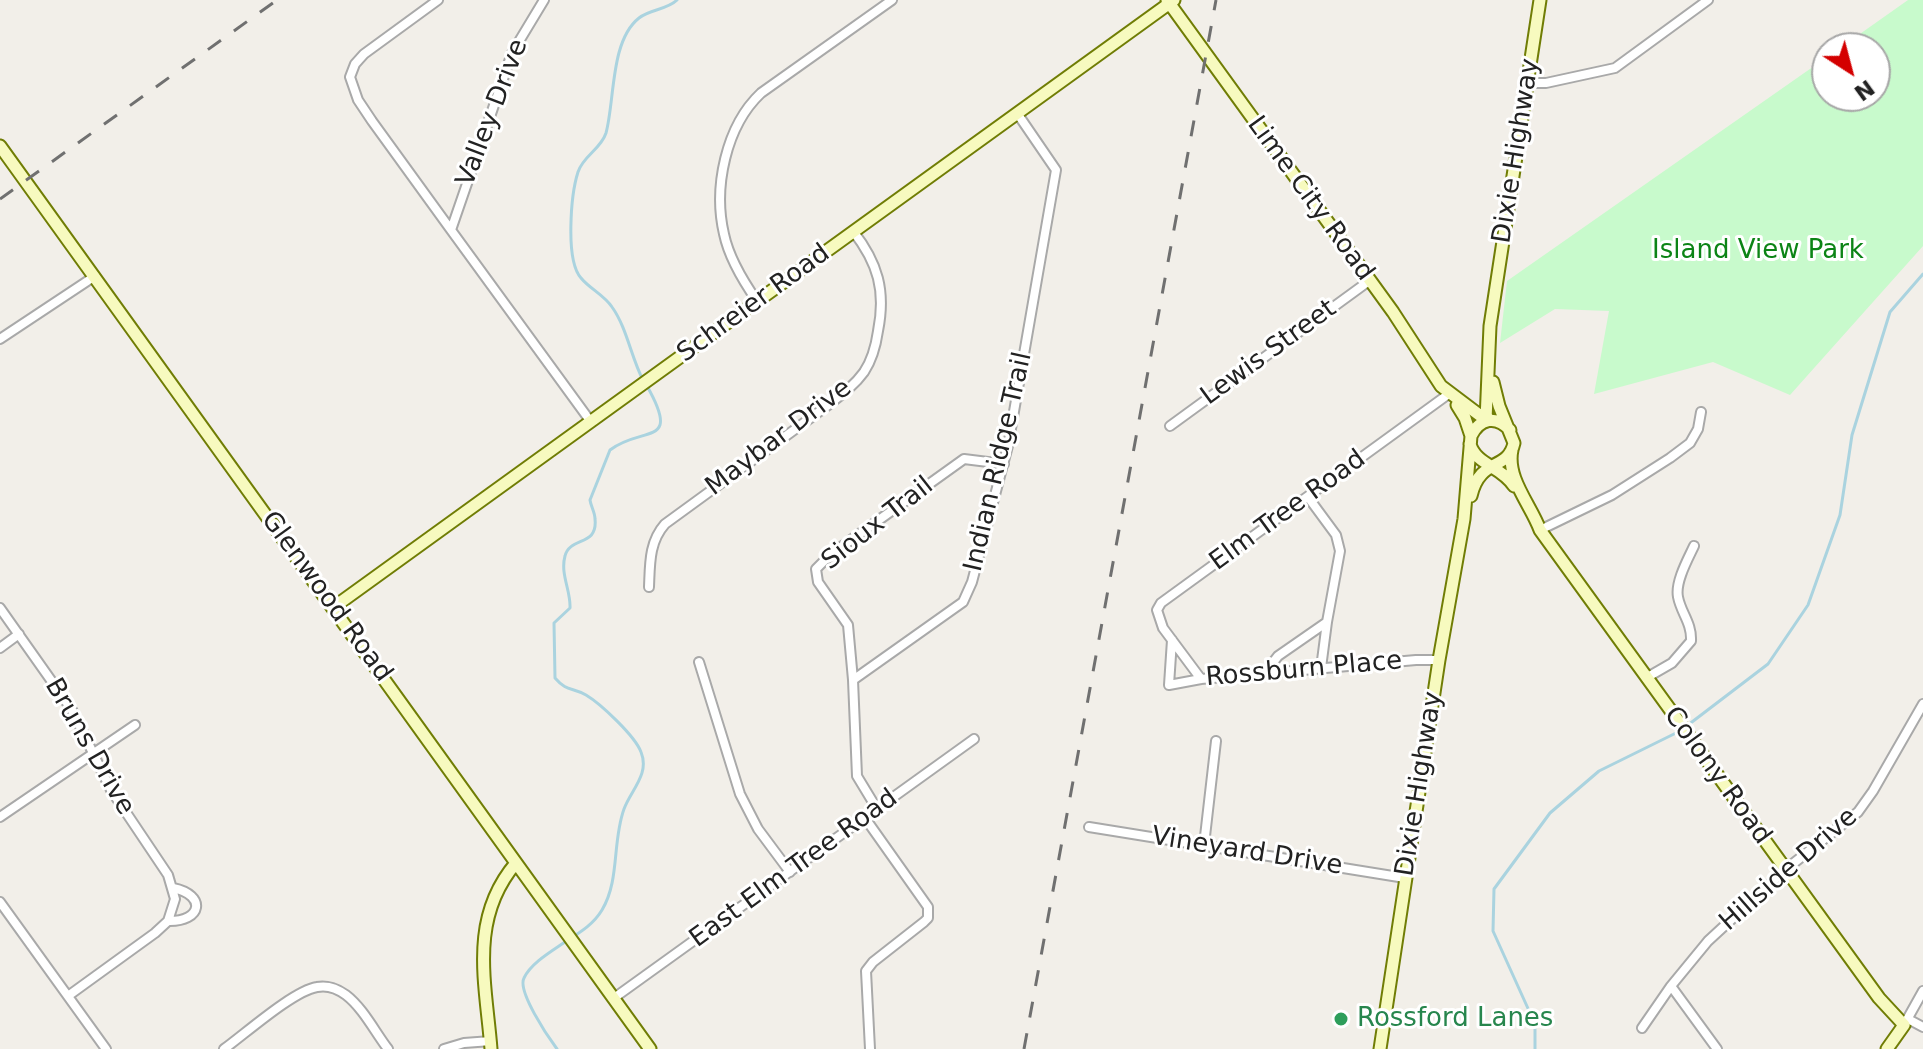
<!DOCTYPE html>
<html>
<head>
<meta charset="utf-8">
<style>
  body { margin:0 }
  #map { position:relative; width:1923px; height:1049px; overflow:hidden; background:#f2efe9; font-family:"DejaVu Sans",sans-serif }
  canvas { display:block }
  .north { position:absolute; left:1811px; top:32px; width:80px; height:80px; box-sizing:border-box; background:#fff; border:2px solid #a7a7a7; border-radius:50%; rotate:144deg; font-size:22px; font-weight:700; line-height:32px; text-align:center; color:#222 }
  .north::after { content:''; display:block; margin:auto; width:28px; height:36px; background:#d40000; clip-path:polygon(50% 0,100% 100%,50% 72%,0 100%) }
</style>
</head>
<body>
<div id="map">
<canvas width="1923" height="1049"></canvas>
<div class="north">N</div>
</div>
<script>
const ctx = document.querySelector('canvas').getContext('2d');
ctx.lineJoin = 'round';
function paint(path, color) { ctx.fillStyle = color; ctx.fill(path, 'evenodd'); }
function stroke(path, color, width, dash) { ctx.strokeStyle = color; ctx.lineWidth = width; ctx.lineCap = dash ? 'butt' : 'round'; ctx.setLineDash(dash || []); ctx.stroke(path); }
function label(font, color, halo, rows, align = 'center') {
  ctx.font = font + ' "DejaVu Sans",sans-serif'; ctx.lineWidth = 6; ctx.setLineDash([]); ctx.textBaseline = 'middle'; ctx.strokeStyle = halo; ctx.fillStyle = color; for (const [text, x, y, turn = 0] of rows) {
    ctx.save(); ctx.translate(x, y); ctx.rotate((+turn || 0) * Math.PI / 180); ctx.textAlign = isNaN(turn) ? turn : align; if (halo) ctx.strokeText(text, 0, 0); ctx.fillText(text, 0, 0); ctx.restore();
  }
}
paint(new Path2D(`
  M1908,0H1923V246L1790,395L1713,362L1594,394L1609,311L1555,309L1500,343L1507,281L1827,57V96H1875V48H1840Z`), '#c8facc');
stroke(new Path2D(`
  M643,380C631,357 627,328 612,307C604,295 590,289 581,278C565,260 571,194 578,172C583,156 601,149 606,133C615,100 610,41 639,18C650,9 667,10 677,0
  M1688,725L1768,664L1808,605L1840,515L1852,435L1890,312L1923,274
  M557,1049C548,1037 517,991 524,978C531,963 552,951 565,942C579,933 593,925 602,910C620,880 612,842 624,809C631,790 650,774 641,752C635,736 601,704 586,695C572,687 567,692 555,678L554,623L570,608C571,591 560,574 565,556C570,536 598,547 595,519C595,512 591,507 590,500L610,450C642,425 682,448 647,386
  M1535,1049V1024L1493,931L1494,889L1550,813L1599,771L1676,733`), '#aad3df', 3);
const street = new Path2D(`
  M438,0L364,54L355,64L350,77L358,100L372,121L451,230L512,53L544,0
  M1528,83H1546L1615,68L1708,0
  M451,230L591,422
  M757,301C743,281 729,258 724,234C713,187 726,126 761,93L892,0
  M0,339L95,276
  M1170,426L1369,281
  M1540,530L1612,495L1670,458L1690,443L1698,429L1701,412
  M649,587C650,564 649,542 665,524L827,406C840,396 854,386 864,372C872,360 876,345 878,331C886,291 878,263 853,231
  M0,608L72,710L111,790L168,875L175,899L168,921
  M1172,640L1169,685L1201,679L1416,660H1439
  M0,648L19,634
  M699,662L740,794L758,829L790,872
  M1321,668L1327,622
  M1264,674L1278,656L1327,622L1340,551L1336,535L1308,497
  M1646,678L1672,663L1691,641C1692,623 1681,613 1678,597C1675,582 1688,559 1694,546
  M1201,679L1163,628L1157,610L1161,603L1450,393
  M853,680L848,625L818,582L816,569L830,555L964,459L1004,464
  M877,809L857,776L853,680L963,602L972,582L1008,446L1056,170L1017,113
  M0,817L135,725
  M865,818L928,907V918L924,922L873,962L866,971L870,1049
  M1089,827L1405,878
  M1204,845L1216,741
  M0,902L106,1049
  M1671,986L1717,1049
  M68,996L155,933L168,921C202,922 207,895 173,888
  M614,998L974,739
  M1908,1019L1923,1027
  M1904,1025L1923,991
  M1642,1028L1671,986L1708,941L1785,870L1858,812L1873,791L1923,704
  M224,1049C245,1034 293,991 317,987C327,985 338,989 346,995C363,1008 375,1032 388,1049
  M444,1049L464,1043L491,1041`);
const secondary = new Path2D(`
  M1167,0L1393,312L1441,386L1486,420
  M0,146L650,1049
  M1457,405L1465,418L1471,436
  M1486,420L1490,326L1540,0
  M1470,444C1476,465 1501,466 1514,486
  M1512,450C1506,478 1531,505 1540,530L1879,998L1904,1025L1887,1049
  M1471,496C1480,457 1508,471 1514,443L1499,406L1493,382
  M334,607L1174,0
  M491,1049C486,984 468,919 516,863
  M1380,1049L1439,660L1464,519L1471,436C1480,418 1496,415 1510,430`);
stroke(street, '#a9a9a9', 12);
stroke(secondary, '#707d05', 15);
stroke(street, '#fff', 8);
stroke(secondary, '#f7fabf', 11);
stroke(new Path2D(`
  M0,199L277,0
  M1024,1049L1216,0`), '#707070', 3, [16, 16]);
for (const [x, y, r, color] of [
  [1341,1019,8,"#2e9e5b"]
]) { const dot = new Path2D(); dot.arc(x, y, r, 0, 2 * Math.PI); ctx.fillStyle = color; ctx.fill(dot); stroke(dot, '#fff', 3); }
label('26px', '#222', '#fff', [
  ["Valley Drive",493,113,-69],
  ["Dixie Highway",1517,151,-81],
  ["Lime City Road",1310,199,54],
  ["Schreier Road",754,304,-36],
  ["Lewis Street",1269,353,-36],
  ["Maybar Drive",779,438,-37],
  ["Indian Ridge Trail",999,462,-77],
  ["Elm Tree Road",1288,511,-36],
  ["Sioux Trail",878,524,-38],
  ["Glenwood Road",326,597,54],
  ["Rossburn Place",1304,670,-5],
  ["Bruns Drive",89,747,60],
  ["Colony Road",1717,776,54],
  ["Dixie Highway",1420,784,-81],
  ["Vineyard Drive",1247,852,9],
  ["East Elm Tree Road",794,869,-36],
  ["Hillside Drive",1789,870,-41]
]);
label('26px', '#0c8416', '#fff', [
  ["Island View Park",1758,251]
]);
label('26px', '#27864d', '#fff', [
  ["Rossford Lanes",1357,1019]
], 'left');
</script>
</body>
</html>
